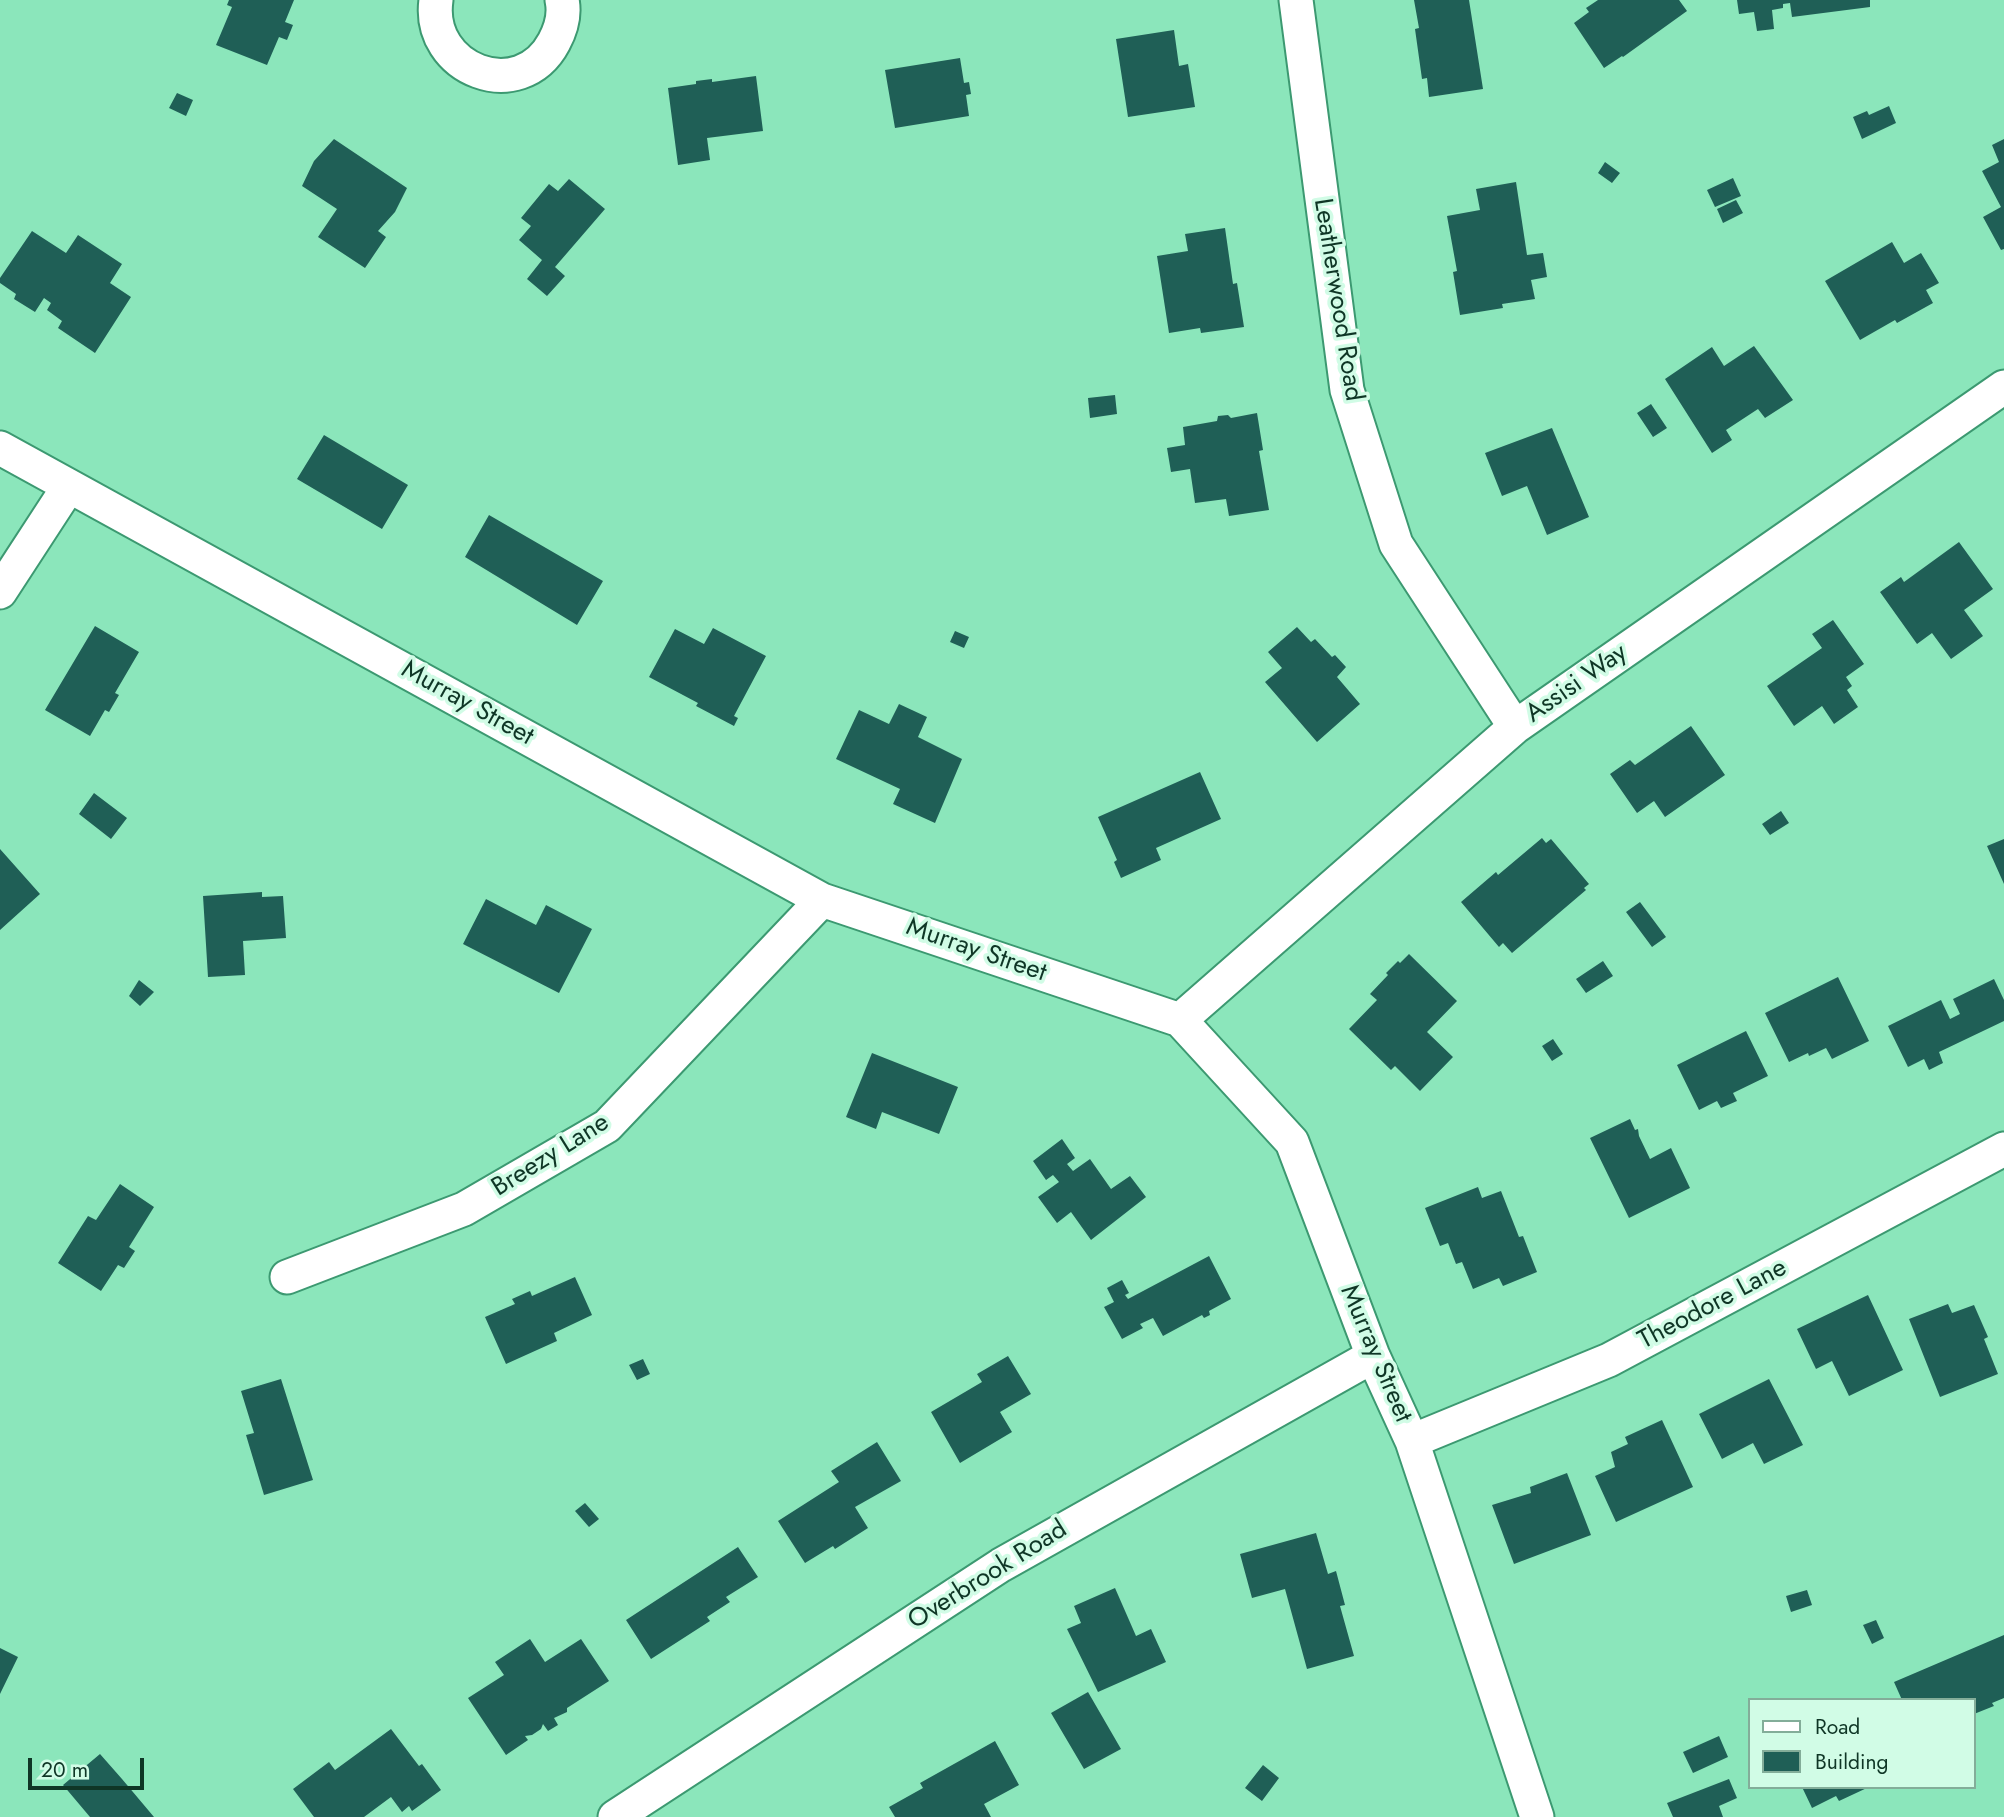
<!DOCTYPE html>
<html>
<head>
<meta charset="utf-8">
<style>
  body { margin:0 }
  #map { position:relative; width:2004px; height:1817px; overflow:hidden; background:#8be6bb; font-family:Jost,sans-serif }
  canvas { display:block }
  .legend { position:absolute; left:1748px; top:1698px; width:228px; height:91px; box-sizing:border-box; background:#d1fce6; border:2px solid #83ad99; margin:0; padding:9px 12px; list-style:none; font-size:21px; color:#0f3626 }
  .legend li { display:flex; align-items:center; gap:14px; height:35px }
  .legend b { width:35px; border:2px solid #83ad99 }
  .scale { position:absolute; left:28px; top:1758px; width:116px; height:32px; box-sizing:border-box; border:4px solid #0f3626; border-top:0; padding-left:9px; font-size:21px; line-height:24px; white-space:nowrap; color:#0f3626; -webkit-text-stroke:5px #d1fce6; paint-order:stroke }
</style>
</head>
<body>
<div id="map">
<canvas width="2004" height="1817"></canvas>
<ul class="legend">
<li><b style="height:9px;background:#fff"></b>Road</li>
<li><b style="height:19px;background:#1f5f56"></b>Building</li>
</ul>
<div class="scale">20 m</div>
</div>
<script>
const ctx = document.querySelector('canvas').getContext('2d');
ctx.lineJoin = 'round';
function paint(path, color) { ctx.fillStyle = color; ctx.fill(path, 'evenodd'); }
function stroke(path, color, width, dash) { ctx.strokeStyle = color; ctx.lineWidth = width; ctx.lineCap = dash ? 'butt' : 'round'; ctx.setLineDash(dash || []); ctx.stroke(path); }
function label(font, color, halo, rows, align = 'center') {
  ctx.font = font + ' Jost,sans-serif'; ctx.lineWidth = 7; ctx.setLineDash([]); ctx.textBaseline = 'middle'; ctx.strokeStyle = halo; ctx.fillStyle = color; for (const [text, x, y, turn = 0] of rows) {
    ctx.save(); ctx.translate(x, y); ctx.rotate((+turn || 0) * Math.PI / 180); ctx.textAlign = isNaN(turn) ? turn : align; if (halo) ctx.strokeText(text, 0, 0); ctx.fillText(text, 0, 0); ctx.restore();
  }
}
paint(new Path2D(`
  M229,0H294L285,22L293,25L287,40L279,37L267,65L216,45L232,7L227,5Z
  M1414,0H1469L1483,89L1429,97L1427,78L1422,79L1415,29L1419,28Z
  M1598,0H1679L1687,11L1623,57L1622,56L1604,68L1574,23L1589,12L1586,8Z
  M1737,0H1870V7L1792,17L1790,3L1783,4V8L1772,10L1774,29L1757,31L1754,12L1739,14Z
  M1174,30L1179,66L1188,64L1195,107L1128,117L1116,39Z
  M960,58L964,83L969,82L971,94L966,95L969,116L895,128L885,70Z
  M756,76L763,131L707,138L710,160L678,165L668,88L696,84V81L712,79V82Z
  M177,93L193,100L186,116L169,108Z
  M1889,106L1896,123L1862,139L1853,117L1867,111L1869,115Z
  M334,139L407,188L395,212L378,231L386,237L365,268L318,237L337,209L302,186L314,161Z
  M2004,139V249L2001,250L1983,217L2001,207L1982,171L1999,162L1992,145Z
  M1605,162L1620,173L1612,183L1598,173Z
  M1733,178L1741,196L1715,207L1707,190Z
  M569,179L605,209L555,267L565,276L547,296L527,279L542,260L519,240L531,226L521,218L549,184L558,191Z
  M1516,182L1527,255L1543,253L1547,277L1531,280L1535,299L1502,304L1503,308L1460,315L1453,272L1457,271L1447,216L1480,210L1476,189Z
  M1736,200L1743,213L1723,223L1717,209Z
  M1225,228L1233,284L1237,283L1244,327L1201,333L1200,328L1169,333L1157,256L1188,251L1185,234Z
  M32,231L66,253L78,235L122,264L110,283L131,297L95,353L58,328L62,321L47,310L51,303L44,298L35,312L14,299L16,294L0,283V278Z
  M1892,242L1904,263L1921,253L1939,283L1926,290L1933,303L1897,323L1895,320L1860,340L1825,281Z
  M1754,346L1793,400L1765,418L1758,409L1726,430L1732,440L1712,453L1665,379L1712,347L1724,366Z
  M1115,395L1117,414L1090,418L1088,398Z
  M1651,404L1667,428L1653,437L1637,413Z
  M1257,413L1263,450L1259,451L1269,510L1229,516L1226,499L1195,503L1190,469L1171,472L1167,448L1185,445L1183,427L1217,421L1218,416L1228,415L1231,418Z
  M1552,428L1589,517L1547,535L1527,486L1502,496L1485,453Z
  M324,435L408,485L382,529L297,479Z
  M489,515L603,581L577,625L465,557Z
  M1959,542L1993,589L1964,610L1983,636L1951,659L1932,633L1917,644L1880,592L1901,577L1904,582Z
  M1833,620L1864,664L1846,677L1852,686L1847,690L1858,707L1834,724L1822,706L1794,726L1767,686L1822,648L1812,634Z
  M95,626L139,652L115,693L119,695L109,712L105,710L90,736L45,710Z
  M1297,627L1311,642L1315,639L1332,657L1335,655L1346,667L1337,677L1360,704L1317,742L1265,682L1282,668L1268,652Z
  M713,628L766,656L734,716L738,718L734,726L696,706L698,703L649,677L675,629L704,644Z
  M955,631L969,637L964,648L950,642Z
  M899,704L927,717L918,737L962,759L935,823L893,804L900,789L836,759L859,710L889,724Z
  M1691,726L1725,775L1665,817L1654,801L1637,813L1610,774L1630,760L1635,765Z
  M1200,772L1221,819L1156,848L1161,860L1121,878L1114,862L1117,860L1098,817Z
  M94,793L127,818L111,839L79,814Z
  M1781,811L1789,823L1770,835L1762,824Z
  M1542,838L1546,843L1551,839L1589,884L1584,888L1586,890L1512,953L1503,943L1499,947L1461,902L1496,872L1498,875Z
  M2004,839V884L1987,846Z
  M0,849L40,894L0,930Z
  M262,892V897L283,896L286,938L243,941L245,975L208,977L203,896Z
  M486,899L536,925L546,905L592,929L559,993L463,944Z
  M1640,902L1666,937L1652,947L1626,912Z
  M1409,954L1457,1001L1427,1032L1453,1057L1420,1091L1395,1066L1391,1070L1349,1029L1377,1000L1370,994L1388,975L1386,973L1398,961L1400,963Z
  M1603,961L1613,976L1586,993L1576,979Z
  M1838,977L1869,1041L1832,1059L1826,1048L1809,1056L1808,1053L1789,1062L1765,1013Z
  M1994,979L2004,1000V1021L1939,1052L1943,1063L1929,1070L1924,1059L1908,1067L1888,1026L1941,1000L1950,1019L1960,1014L1953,999Z
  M139,980L154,992L140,1006L129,996Z
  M1746,1031L1768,1076L1733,1093L1737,1101L1721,1108L1717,1101L1699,1110L1677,1065Z
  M1553,1039L1563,1054L1552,1061L1542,1046Z
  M872,1053L958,1087L939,1134L882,1112L876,1129L846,1117Z
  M1630,1119L1635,1130L1638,1129L1639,1136L1650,1159L1671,1148L1690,1188L1629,1218L1590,1138Z
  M1062,1139L1075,1158L1067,1164L1073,1171L1090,1159L1111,1189L1130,1176L1146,1197L1091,1240L1071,1212L1057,1223L1038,1197L1059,1182L1053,1175L1046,1180L1033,1161Z
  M120,1184L154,1207L129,1247L135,1251L124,1268L118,1265L101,1291L58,1263L88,1216L96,1220Z
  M1478,1187L1482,1198L1501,1191L1519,1237L1523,1236L1537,1272L1503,1286L1499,1278L1473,1289L1462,1262L1456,1264L1448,1243L1440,1246L1425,1208Z
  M1209,1256L1231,1299L1209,1311L1210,1315L1204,1318L1202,1315L1163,1336L1153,1318L1140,1324L1143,1328L1122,1339L1104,1307L1114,1302L1107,1288L1122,1280L1129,1293L1125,1295L1128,1299Z
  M575,1277L592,1315L554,1333L557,1341L506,1364L485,1317L515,1304L512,1299L530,1291L532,1296Z
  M1868,1295L1903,1370L1849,1396L1832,1361L1816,1369L1797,1329Z
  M1948,1304L1952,1313L1974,1305L1988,1337L1984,1339L1998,1374L1940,1397L1909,1319Z
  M1008,1356L1031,1394L1000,1412L1012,1432L960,1463L931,1412L982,1382L977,1374Z
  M643,1359L650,1374L637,1380L629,1365Z
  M281,1379L313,1480L264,1495L246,1435L254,1433L241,1391Z
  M1769,1379L1803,1445L1764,1464L1753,1443L1722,1459L1699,1414Z
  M1662,1420L1693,1487L1616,1522L1595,1476L1615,1467L1611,1452L1628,1444L1625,1437Z
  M877,1442L901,1481L855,1507L868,1528L835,1549L833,1546L805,1563L778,1521L839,1482L831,1471Z
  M1567,1473L1591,1535L1514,1564L1492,1505L1531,1493L1530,1487Z
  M585,1503L599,1519L589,1527L575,1511Z
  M1316,1533L1328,1574L1336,1571L1345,1605L1340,1606L1354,1656L1307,1669L1285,1589L1252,1598L1240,1554Z
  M738,1547L758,1577L726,1597L730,1602L707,1617L710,1621L651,1659L626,1620Z
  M1115,1588L1136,1636L1151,1629L1166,1662L1098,1692L1067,1629L1081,1623L1074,1606Z
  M1807,1590L1812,1605L1791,1612L1786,1596Z
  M1876,1620L1884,1638L1872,1644L1863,1625Z
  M2004,1635V1698L1992,1703L1994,1706L1974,1714V1700H1902L1894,1682Z
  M530,1639L545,1662L581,1639L609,1681L567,1708V1712L554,1718L558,1725L548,1731L543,1724L541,1729L532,1735L525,1736L528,1740L506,1755L468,1698L504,1675L495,1662Z
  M0,1648L18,1657L0,1694Z
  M1088,1692L1121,1749L1084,1769L1051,1713Z
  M391,1729L419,1766L422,1764L441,1790L412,1811L409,1806L402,1812L391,1797L364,1817H314L293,1789L329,1762L335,1770Z
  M1719,1736L1728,1757L1693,1773L1683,1752Z
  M995,1741L1019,1785L984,1804L991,1817H895L889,1807L923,1788L920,1783Z
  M100,1754L122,1779L154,1817H90L63,1785Z
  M1263,1765L1279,1778L1262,1801L1245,1788Z
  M1729,1779L1737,1798L1719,1806L1723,1817H1673L1667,1803Z
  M1802,1787H1869L1839,1801L1836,1796L1812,1808Z`), '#1f5f56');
const minor = new Path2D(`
  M436,0C426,70 520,106 554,42C561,29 565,14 562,0
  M1296,0L1347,390L1396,544L1515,727
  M0,448L822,900L1180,1020L1292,1142L1373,1356L1412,1441L1537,1817
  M0,592L69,486
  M1180,1020L1515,727L2004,387
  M287,1277L464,1209L607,1126L822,900
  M1412,1441L1609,1360L2004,1149
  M615,1817L1001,1565L1373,1356`);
stroke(minor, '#3c9971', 37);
stroke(minor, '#fff', 33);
label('26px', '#0f3626', '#d1fce6', [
  ["Leatherwood Road",1337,300,81],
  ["Assisi Way",1577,684,-35],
  ["Murray Street",467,704,29],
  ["Murray Street",976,951,19],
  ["Breezy Lane",551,1156,-32],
  ["Theodore Lane",1713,1305,-28],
  ["Murray Street",1375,1354,67],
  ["Overbrook Road",988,1576,-32]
]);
</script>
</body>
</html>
